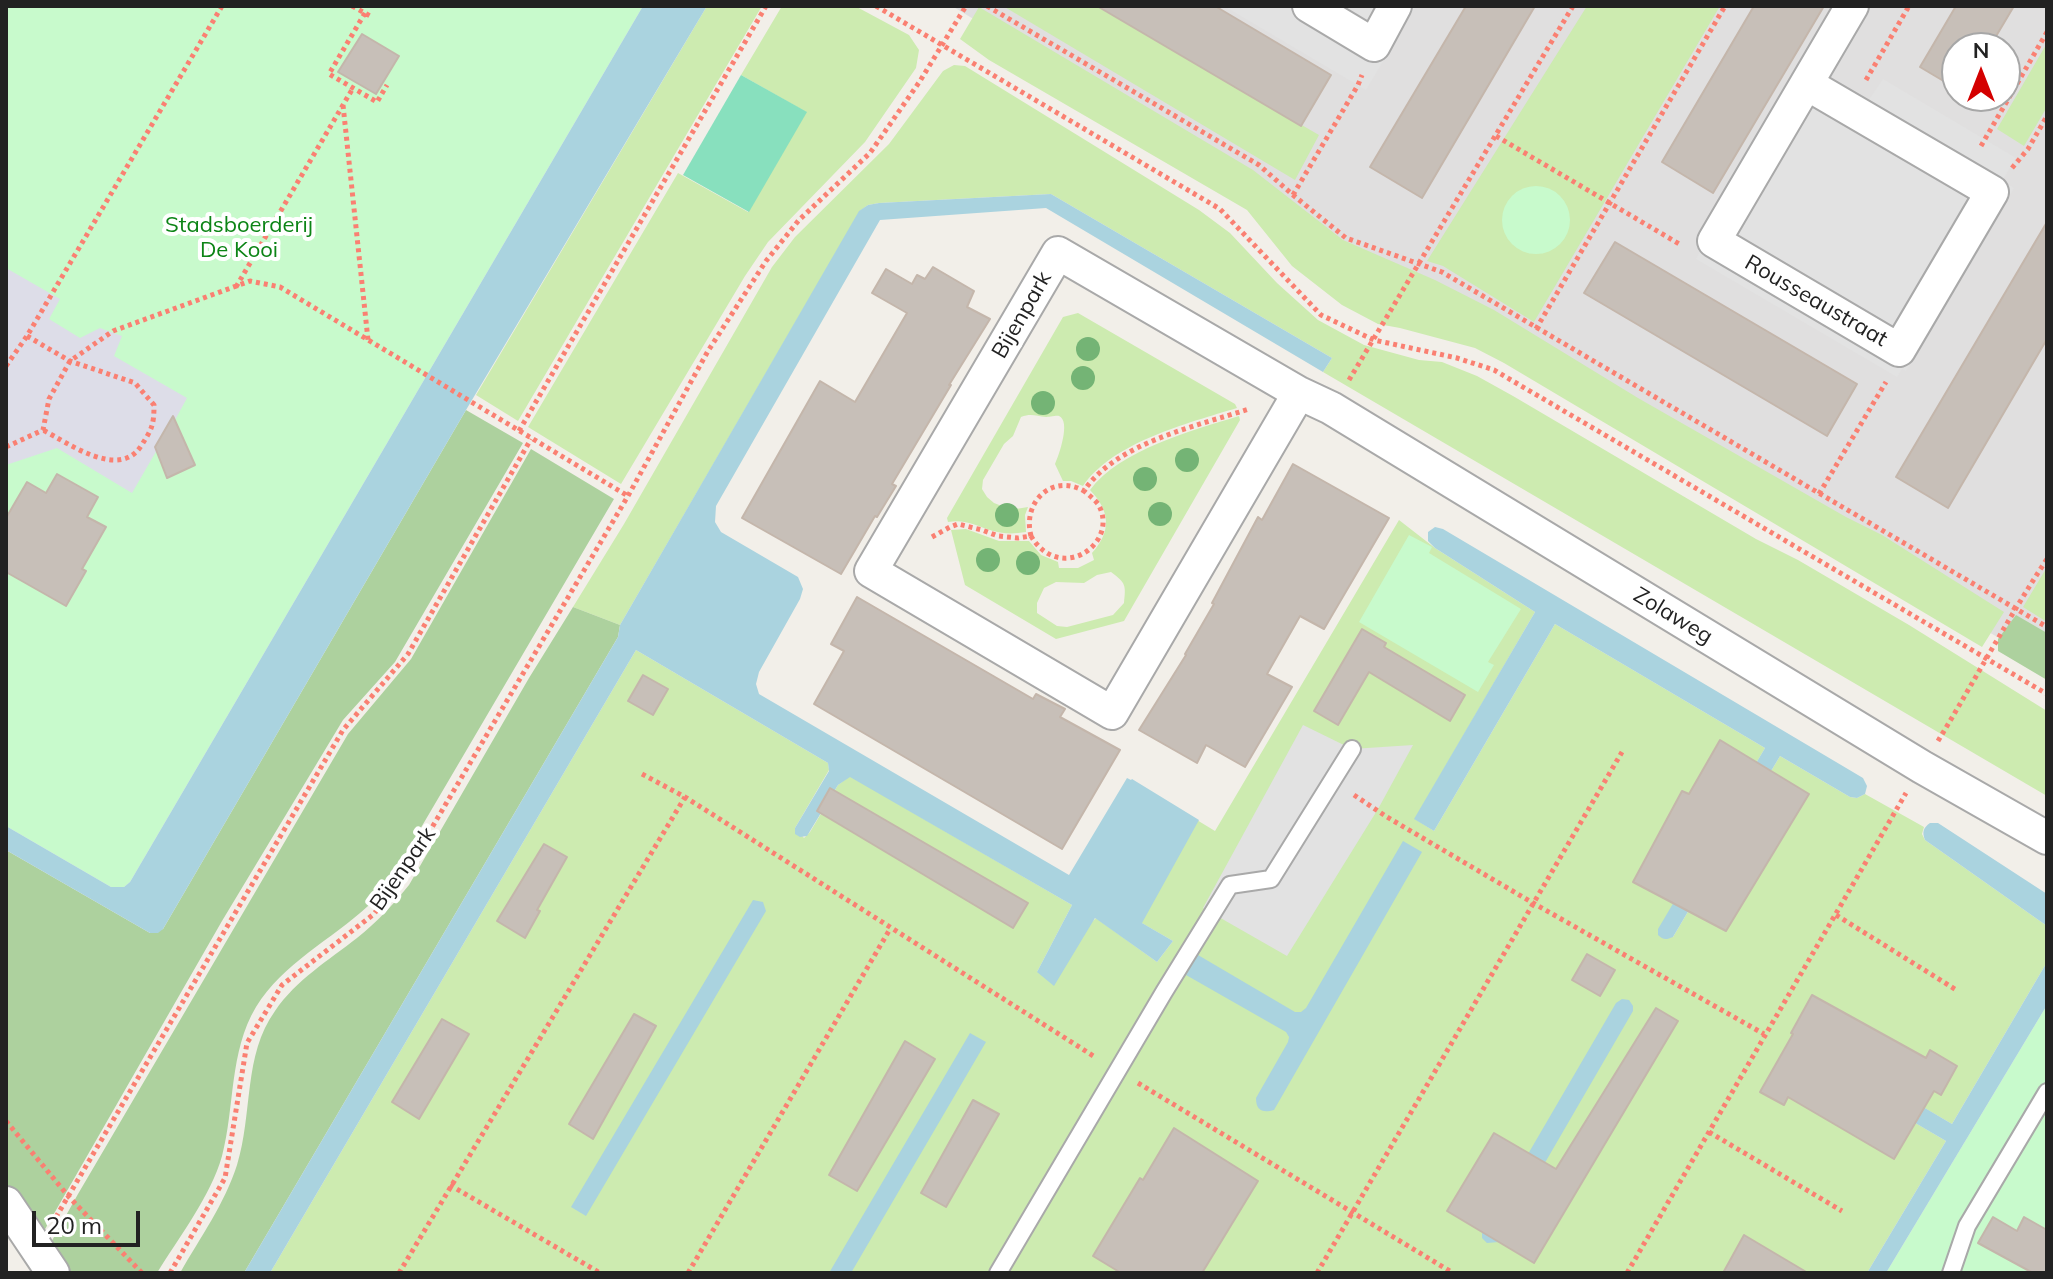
<!DOCTYPE html>
<html>
<head>
<meta charset="utf-8">
<style>
  body { margin:0 }
  #map { position:relative; width:2053px; height:1279px; overflow:hidden; background:#f2efe9; font-family:Mulish,sans-serif }
  canvas { display:block }
  .frame { position:absolute; inset:0; border:8px solid #222; pointer-events:none }
  .north { position:absolute; left:1941px; top:32px; width:80px; height:80px; box-sizing:border-box; background:#fff; border:2px solid #a7a7a7; border-radius:50%; rotate:0deg; font-size:22px; font-weight:700; line-height:32px; text-align:center; color:#222 }
  .north::after { content:''; display:block; margin:auto; width:28px; height:36px; background:#d40000; clip-path:polygon(50% 0,100% 100%,50% 72%,0 100%) }
  .scale { position:absolute; left:32px; top:1211px; width:108px; height:36px; box-sizing:border-box; border:4px solid #222; border-top:0; padding-left:10px; font-size:24px; line-height:28px; white-space:nowrap; color:#222; -webkit-text-stroke:6px #fff; paint-order:stroke }
</style>
</head>
<body>
<div id="map">
<canvas width="2053" height="1279"></canvas>
<div class="frame"></div>
<div class="north">N</div>
<div class="scale">20 m</div>
</div>
<script>
const ctx = document.querySelector('canvas').getContext('2d');
ctx.lineJoin = 'round';
function paint(path, color) { ctx.fillStyle = color; ctx.fill(path, 'evenodd'); }
function stroke(path, color, width, dash) { ctx.strokeStyle = color; ctx.lineWidth = width; ctx.lineCap = dash ? 'butt' : 'round'; ctx.setLineDash(dash || []); ctx.stroke(path); }
function label(font, color, halo, rows, align = 'center') {
  ctx.font = font + ' Mulish,sans-serif'; ctx.lineWidth = 8; ctx.setLineDash([]); ctx.textBaseline = 'middle'; ctx.strokeStyle = halo; ctx.fillStyle = color; for (const [text, x, y, turn = 0] of rows) {
    ctx.save(); ctx.translate(x, y); ctx.rotate((+turn || 0) * Math.PI / 180); ctx.textAlign = isNaN(turn) ? turn : align; if (halo) ctx.strokeText(text, 0, 0); ctx.fillText(text, 0, 0); ctx.restore();
  }
}
paint(new Path2D(`
  M952,6H2047V665L1286,235L1008,40ZM1957,48H2005V96H1957Z`), '#e0dfdf');
paint(new Path2D(`
  M707,6H762L518,421L476,395Z
  M782,6H855L909,35L919,50L916,68L865,142L768,242L745,276L621,484L528,427L678,173L748,212L806,112L741,75Z
  M1003,6H1096L1319,135L1295,180Z
  M1587,6H1720L1534,322L1443,266L1427,261Z
  M979,7L1253,170L1343,240L1435,280L1494,310L1638,398L1846,517L1882,535L2004,612L1982,647L1504,363L1475,348L1400,328L1378,324L1342,305L1292,266L1247,210L989,60L960,39Z
  M2047,43V107L2024,146L1997,129Z
  M954,65L965,66L1199,210L1230,233L1277,283L1318,320L1364,345L1419,360L1442,362L1477,376L1513,396L1756,539L1798,560L1909,625L2047,711V796L1323,372L1332,358L1051,194L879,203L868,205L860,211L620,625L573,607L624,524L772,267L795,237L889,144L943,71Z
  M1078,313L1235,404L1237,408C1188,423 1113,442 1083,486L1071,481H1063L1055,464C1059,455 1071,421 1059,416C1058,415 1047,417 1046,417C1036,416 1031,413 1021,417L1013,436L1004,444L983,480L982,489L987,497L994,503L1002,506L1009,505L1016,509L1028,507L1025,515L1026,532C1014,534 1004,534 993,531C976,526 966,519 948,522L947,518L1063,317Z
  M1239,416L1240,420L1124,621L1056,639L965,585L951,530L966,529L999,541H1029L1041,555L1058,562L1059,568H1078L1094,560L1092,553C1112,531 1110,511 1090,490C1119,450 1194,430 1239,416ZM1111,572C1126,583 1126,585 1124,603L1113,615L1067,627L1057,626L1037,613V603L1044,588L1056,582L1084,583L1097,575Z
  M1399,520L1435,548L1535,612L1415,819L1434,831L1555,624L1765,748L1659,929L1673,937L1780,756L1850,797L1857,798L1865,794L1924,827L1922,834L1925,840L2047,926V962L1952,1124L1820,1047L1812,1062L1946,1141L1867,1273H270L636,650L828,763L829,770L795,828L804,838L810,832L838,785L850,776L1072,905L1037,972L1096,918L1157,962L1173,941L1133,918L1187,814L1215,831Z
  M2047,567V622L2023,607Z`), '#cdebb0');
paint(new Path2D(`
  M466,410L523,443L395,662L343,720L222,921L40,1238L6,1190V850L150,933L163,929Z
  M531,449L614,499L392,877C384,887 377,897 368,906C331,940 283,963 256,1007C229,1052 235,1107 222,1156C211,1196 179,1237 157,1273H68L49,1246L78,1194L348,734L411,659Z
  M573,607L620,625L618,637L244,1273H180C200,1238 225,1203 237,1165C253,1114 243,1055 275,1011C296,980 329,960 357,938C377,922 393,905 409,885L529,678Z
  M2016,615L2047,633V680L1998,651V639Z`), '#add19e');
paint(new Path2D(`
  M6,6H643L130,882L124,887H111L6,826Z
  M1502 220a34 34 0 1 1 68 0a34 34 0 1 1-68 0Z
  M1409,535L1432,547L1429,553L1521,609L1488,662L1494,665L1478,692L1359,622Z
  M2047,1005V1273H1886Z`), '#c8facc');
paint(new Path2D(`
  M741,75L807,112L749,212L683,175Z`), '#88e0be');
paint(new Path2D(`
  M1224,6H1416L1366,90Z
  M1802,64L1868,101L1883,79L2016,158L2002,181L2014,188L1906,371L1902,369L1897,377L1696,259L1701,250L1695,246Z
  M1303,725L1352,749L1413,745L1378,809L1287,956L1203,908Z`), '#e2e2e2');
paint(new Path2D(`
  M6,268L60,299L49,319L80,338L100,328L122,336L114,356L187,398L175,420L171,418L155,446L158,448L132,493L57,448L6,465Z`), '#dddde8');
paint(new Path2D(`
  M643,6H707L466,410L163,929L158,933H150L6,850V826L111,887H124L130,882Z
  M1051,194L1332,358L1323,372L1046,208L880,220L716,506L715,522L721,532L798,577L803,589L800,599L759,672L756,684L759,694L1069,875L1127,778L1131,780L1132,779L1199,820L1142,923L1173,941L1157,962L1095,918L1054,986L1037,972L1072,905L850,777L838,785L807,836L800,837L795,834V828L829,771L828,763L636,650L270,1273H244L618,637L620,625L859,211L868,205L879,203Z
  M1435,527L1443,529L1863,778L1867,786L1865,794L1857,798L1850,797L1780,756L1673,937C1666,940 1663,940 1658,935V929L1765,748L1555,624L1434,831L1414,819L1535,612L1435,548L1428,541V532Z
  M1930,823H1938L2047,894V926L1925,840C1922,832 1923,828 1930,823Z
  M1403,841L1422,852L1274,1110C1263,1113 1256,1111 1256,1098L1288,1042L1289,1037L1286,1032L1186,975L1198,955L1295,1012H1301L1306,1008Z
  M753,900L763,902L766,911L586,1216L571,1207Z
  M2047,962V1005L1886,1273H1867L1946,1141L1811,1062L1820,1046L1952,1124Z
  M1622,999L1629,1000L1633,1006V1011L1499,1242L1487,1243L1482,1238V1233L1616,1003Z
  M970,1033L986,1042L851,1273H829Z`), '#aad3df');
const building = new Path2D(`
  M1097,6H1215L1331,75L1301,126Z
  M1466,6H1535L1422,198L1370,167Z
  M1754,6H1824L1713,193L1662,162Z
  M1956,6H2014L1989,48H1957V89L1920,67Z
  M362,34L399,56L376,94L338,72Z
  M2047,222V339L1948,508L1896,477Z
  M1615,242L1857,384L1827,436L1584,293Z
  M933,267L974,291L967,307L990,319L949,385H951L892,484L896,486L877,517L875,516L841,574L742,518L820,381L855,402L907,313L872,293L886,269L912,284L917,275L925,279Z
  M173,416L195,465L167,478L155,447Z
  M1293,464L1389,518L1324,629L1300,616L1267,674L1292,687L1245,767L1206,745L1197,763L1139,730L1186,655L1185,654L1214,604L1212,603L1258,517L1262,520Z
  M57,474L98,497L87,517L106,527L82,569L86,571L66,606L6,572V518L27,482L46,493Z
  M857,597L1033,699L1036,694L1065,709L1060,717L1120,750L1062,849L814,704L844,651L831,644Z
  M1362,629L1386,643L1384,647L1465,695L1450,721L1369,672L1338,725L1314,711Z
  M643,675L668,689L653,715L628,701Z
  M1720,740L1809,794L1726,931L1633,882L1682,791L1689,794Z
  M830,788L1028,903L1013,928L817,811Z
  M544,844L567,857L537,910L540,911L525,938L497,921Z
  M1587,954L1615,970L1600,996L1572,980Z
  M1812,995L1926,1058L1930,1050L1957,1066L1941,1095L1934,1091L1894,1159L1788,1097L1784,1105L1760,1092L1793,1034L1791,1033Z
  M1656,1008L1678,1021L1534,1263L1447,1211L1494,1133L1556,1169Z
  M634,1014L656,1026L593,1139L569,1124Z
  M442,1019L469,1034L419,1119L392,1102Z
  M905,1041L935,1059L857,1191L829,1175Z
  M973,1100L999,1114L946,1207L921,1193Z
  M1174,1128L1258,1181L1202,1273H1121L1093,1256L1140,1178L1143,1180Z
  M1993,1217L2017,1231L2024,1217L2047,1230V1273H2033L1978,1243Z
  M1744,1235L1808,1273H1723Z`);
paint(building, '#c7bfb8');
stroke(building, '#c4b6ab', 2);
const service = new Path2D(`
  M998,1273L1164,992L1230,885L1271,879L1352,749
  M1951,1273L1967,1226L2047,1092`);
const minor = new Path2D(`
  M1309,6L1374,45L1395,6
  M1807,84L1992,192L1899,350L1714,241L1852,6
  M1058,253L1299,393L1112,713L871,571Z
  M1299,393L1331,408L1922,767L2047,838
  M6,1203L53,1273`);
stroke(service, '#a9a9a9', 20);
stroke(minor, '#a9a9a9', 36);
stroke(new Path2D(`
  M352,6L372,17
  M876,6L1220,209L1321,315L1374,340L1457,358L1494,370L2047,694
  M987,6L1259,165L1293,195L1346,238L1442,272L2047,627
  M365,13L329,74L377,102L387,85
  M1866,80L1909,6
  M343,105L368,340
  M1496,136L1681,245
  M1981,146L2047,32
  M2012,168L2028,149L2047,116
  M1293,195L1358,85L1362,75
  M236,287L353,88
  M1536,329L1725,6
  M27,336L70,361L135,383L154,405C154,425 152,429 141,446C119,480 68,443 43,430
  M6,366L27,336L222,6
  M1349,380L1573,6
  M519,431L766,6
  M6,447L43,430L49,399L70,361L113,331L250,281L280,287L628,496
  M1819,494L1886,382
  M1031,536C1022,502 1052,473 1084,491
  M932,537L950,527L958,524L982,530L998,536L1018,538L1031,536C1060,585 1121,543 1098,504C1094,499 1089,495 1084,491C1115,443 1197,426 1249,409
  M1938,741C1975,680 2008,618 2047,559
  M642,774L685,797L1095,1057
  M1354,795L1387,817L1533,903L1764,1034
  M1836,915L1958,991
  M1138,1083L1453,1273
  M6,1121L69,1197L142,1273
  M1709,1132L1842,1211
  M450,1185L600,1273
  M56,1217L343,730L408,654L531,439
  M170,1273L225,1178L247,1043L282,985L374,914L408,868L628,496L708,351L766,261L799,220L870,153L920,81L966,6
  M399,1273L685,797
  M688,1273L890,929
  M1317,1273L1622,752
  M1627,1273L1906,793`), '#fa8072', 5, [4, 4]);
stroke(service, '#fff', 16);
stroke(minor, '#fff', 32);
ctx.fillStyle = '#74b475';
for (const [x, y] of [
  [1088,349],
  [1083,378],
  [1043,403],
  [1187,460],
  [1145,479],
  [1160,514],
  [1007,515],
  [988,560],
  [1028,563]
]) { ctx.beginPath(); ctx.arc(x, y, 12, 0, 2 * Math.PI); ctx.fill(); }
label('22px', '#0c8416', '#fff', [
  ["Stadsboerderij",239,225],
  ["De Kooi",239,250]
]);
label('22px', '#222', '#fff', [
  ["Rousseaustraat",1816,301,30],
  ["Bijenpark",1022,315,-60],
  ["Zolaweg",1673,616,31],
  ["Bijenpark",403,869,-55]
]);
</script>
</body>
</html>
